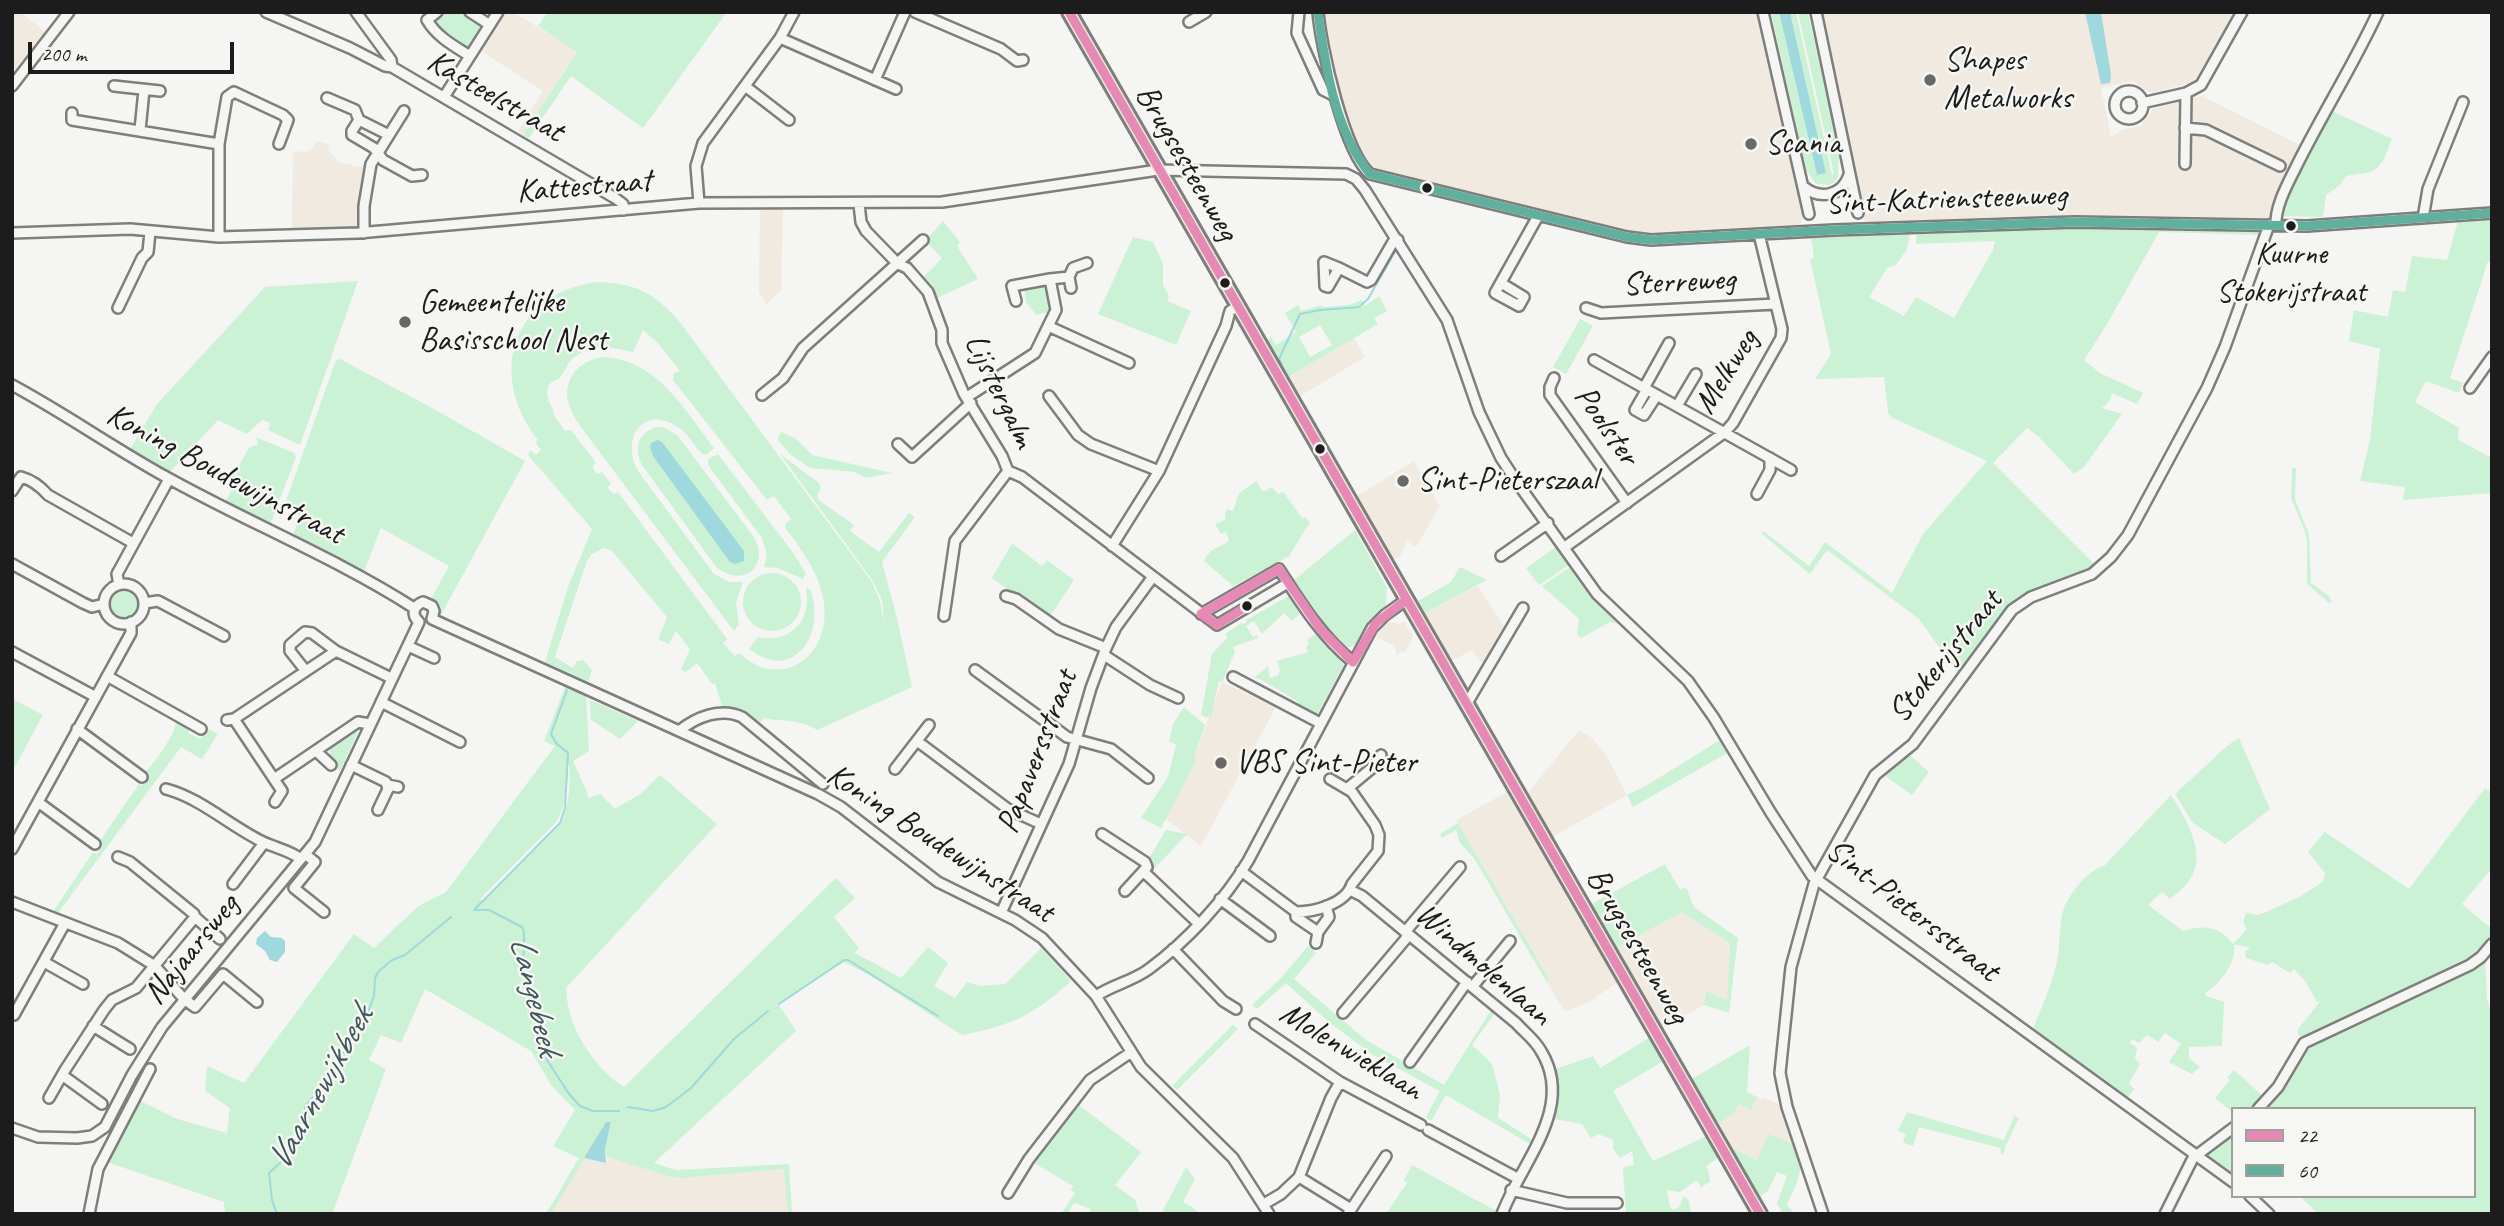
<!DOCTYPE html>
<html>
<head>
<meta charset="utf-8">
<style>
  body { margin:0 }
  #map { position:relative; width:2504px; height:1226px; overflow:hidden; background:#f5f5f3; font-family:Caveat,sans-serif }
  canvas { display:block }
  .frame { position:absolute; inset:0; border:14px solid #1c1c1c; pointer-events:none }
  .legend { position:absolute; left:2231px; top:1107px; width:245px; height:91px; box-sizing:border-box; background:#f6f6f2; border:2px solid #9f9f9c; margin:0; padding:9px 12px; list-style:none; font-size:21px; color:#1c1c1c }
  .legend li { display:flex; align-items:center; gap:14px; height:35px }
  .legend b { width:35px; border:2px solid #9f9f9c }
  .scale { position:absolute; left:28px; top:42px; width:206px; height:32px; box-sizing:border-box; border:4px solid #1c1c1c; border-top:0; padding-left:9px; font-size:21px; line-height:24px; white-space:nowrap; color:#1c1c1c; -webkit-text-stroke:5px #f6f6f2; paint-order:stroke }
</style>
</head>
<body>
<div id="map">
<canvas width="2504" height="1226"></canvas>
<div class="frame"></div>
<ul class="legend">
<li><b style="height:9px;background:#e689b4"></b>22</li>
<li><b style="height:9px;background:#61b09e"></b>60</li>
</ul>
<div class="scale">200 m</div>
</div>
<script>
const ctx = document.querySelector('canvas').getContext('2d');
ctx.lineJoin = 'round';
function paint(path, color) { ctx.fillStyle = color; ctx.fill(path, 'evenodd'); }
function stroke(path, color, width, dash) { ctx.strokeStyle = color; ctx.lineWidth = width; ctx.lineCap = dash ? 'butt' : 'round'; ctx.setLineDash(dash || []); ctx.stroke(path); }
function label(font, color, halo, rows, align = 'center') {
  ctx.font = font + ' Caveat,sans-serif'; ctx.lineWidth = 5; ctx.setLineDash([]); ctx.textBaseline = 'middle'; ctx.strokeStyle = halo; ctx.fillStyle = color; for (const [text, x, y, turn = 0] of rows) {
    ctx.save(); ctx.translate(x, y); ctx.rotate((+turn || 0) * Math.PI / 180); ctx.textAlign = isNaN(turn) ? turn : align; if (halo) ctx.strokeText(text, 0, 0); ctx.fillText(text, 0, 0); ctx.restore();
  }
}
paint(new Path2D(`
  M12,12H21L46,32L12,73Z
  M505,12H513L577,51L523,135L518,131L543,91L481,51Z
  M1322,12H1760L1805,208L1804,217L1798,227L1792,228L1659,235L1638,234L1374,171L1362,160L1333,75Z
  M1818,12H2234L2194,82L2151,93L2132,81L2101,88L2111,137L2122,130L2141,126L2153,109L2202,96L2302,146L2273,219L2076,217L1867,224L1864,220Z
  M316,141L329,144L328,150L341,163L366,168L358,205L359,228L292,230L293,151L307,152L314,147Z
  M760,209H783L781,290L767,304L759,292Z
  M1354,338L1365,357L1297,398L1286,378Z
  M1414,461L1440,506L1416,547L1407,541L1400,556L1393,560L1357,496Z
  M1478,586L1507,632L1486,669L1472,650L1451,661L1425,613Z
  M1404,621L1413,637L1405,652L1403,651L1397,655L1394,646L1376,637L1380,629L1389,622L1400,624Z
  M1222,682L1248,694L1251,691L1277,705L1201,846L1165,818L1197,760L1194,757Z
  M1579,730L1592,738L1606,755L1627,795L1552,837L1527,794Z
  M1509,791L1617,983L1587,1003L1565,1012L1546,981L1549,979L1456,820Z
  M1682,912L1730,943L1727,1000L1706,991L1704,1005L1660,1029L1614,949Z
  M1757,1097L1762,1100L1764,1097L1785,1108L1796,1146L1757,1160L1728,1146L1715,1125L1733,1115L1739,1104L1751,1110Z
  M607,1157L671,1177L682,1178L785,1169L788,1214H551L584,1158L606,1163Z`), '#f0eae1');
paint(new Path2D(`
  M442,12H467L474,17L469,18L470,21L473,23L480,21L485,27L469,51L457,46L462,45L458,40H449L454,39L450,34L443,36L432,22L437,15L436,20L442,18Z
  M548,12H727L643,128L571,76L529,138L523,135L577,52L538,26Z
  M1771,12H1779L1817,175L1826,173L1790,12H1796L1832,175L1834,174L1798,12H1808L1839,150L1838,176L1836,181L1829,185L1816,184L1805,168Z
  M2332,111L2392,139L2383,161L2377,168L2371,172L2346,176L2339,186L2326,195L2323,217L2284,216L2282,212L2292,183L2328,112Z
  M2492,218V262L2488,261L2450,378L2463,383L2459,393L2426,381L2415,402L2459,428L2458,440L2492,458V493L2403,500L2405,487L2360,481L2370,440L2380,349L2349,341L2354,310L2388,317L2393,290L2405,292L2412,256L2447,260L2458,221Z
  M943,221L960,242L957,246L978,279L935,299L922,279L942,258L925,241Z
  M2097,227L2263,230L2262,235L2159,232L2106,326L2084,360L2100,373L2143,393L2137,404L2112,393L2110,400L2102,408L2122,414L2084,467L2074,474L2039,437L2027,428L1993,463L2096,566L2090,572L2028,595L1959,675L1919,619L1827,550L1810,574L1762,534L1763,531L1809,566L1825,542L1892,593L1923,534L1987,461L1891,417L1888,413L1884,377L1815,379L1831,354L1810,259L1814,258L1811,238L1910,234L1907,249L1896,265L1887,268L1869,297L1904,316L1916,297L1954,318L1993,250L1995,241L1916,244L1917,234Z
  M1133,237L1153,242L1163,263V285L1169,296L1167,301L1191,311L1176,345L1098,314Z
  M358,281L300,445L268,430L270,423L262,420L247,434L218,420L169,473L129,451L157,404L265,287Z
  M599,282C640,284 657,295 682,325L872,582L880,601L884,624L882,600L873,581L780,454L819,483L821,488L817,496L819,500L854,525L850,531L879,552L909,513L915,517L882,562L897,618L912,687L817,730C800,719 783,722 764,718L757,726L723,709L715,683L712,684L697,663L686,672L681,669L690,649L676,631L669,644L658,639L667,617L612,551L604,548L592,554L587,561L555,657L573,668L577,661L583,660L592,670L588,682L545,662L568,587L592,529L528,455L530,450L536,455L541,450L535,442L538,440C486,375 513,291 599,282ZM643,330L658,343L680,371L674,373L673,380L767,500L774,496L791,519L785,524V527C802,551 820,573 824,603C831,657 781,692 739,653L735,656L723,643L727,639L618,492L613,494L607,487L611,484L602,472L597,474L592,467L596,463L571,430L565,431L553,414L554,412C550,403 542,390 552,382C558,377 557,382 561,376C565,371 566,366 570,361C588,343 611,347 633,352Z
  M1043,284L1048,289L1053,311L1036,315L1026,302L1024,289Z
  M1379,296L1387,311L1374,318L1378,324L1286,378L1265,341L1271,337L1276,345L1296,332L1285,313L1298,305L1301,311L1322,305L1323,307L1349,305L1362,300L1365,306ZM1320,325L1332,345L1310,357L1299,337Z
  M1580,319L1593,326L1566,374L1553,367Z
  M604,357C657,360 685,410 714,448L706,455L702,454C694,445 687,432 676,426C643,405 620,439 638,471L714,574L729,582H743L736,603L739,625L734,631L586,434C581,426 574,419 571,410C559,383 577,360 604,357Z
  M340,359L432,408L525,461L441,615L436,602L431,599L449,566L381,528L363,574L292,538L300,517L284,507L336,360Z
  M655,427H663L677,435L754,537C770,566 744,588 717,568L642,465C634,449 637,435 655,427Z
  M781,432L795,438L812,455L892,473L866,478L855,472L810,468L790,454L777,439Z
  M256,437L294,453L296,457L270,525L225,502L235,484L234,474L249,448L258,444Z
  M718,454L794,554L806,574L803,579L778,568L764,567L767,555L762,538L708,465V459Z
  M2292,468H2296L2295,499L2309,534L2311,583L2329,596L2332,602L2329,603L2307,584V540L2304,529L2291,498Z
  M1256,481L1263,492L1272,487L1278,494L1283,492L1303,519L1305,517L1310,522L1289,556L1233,586L1204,561C1211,545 1221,549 1229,540L1226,532L1221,534L1215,524L1225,520L1226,509L1233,511L1239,493Z
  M1355,530L1387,588L1386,605L1371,620L1357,644L1347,648C1327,638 1307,600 1294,580Z
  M1012,543L1042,566L1047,560L1074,580L1048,619L992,578Z
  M1559,545L1572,563L1539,585L1526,568Z
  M1573,565L1670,664L1732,750L1633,807L1627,795L1649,784L1720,740V737L1678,677L1620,624L1610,622L1581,638L1577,635L1579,619L1542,586Z
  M1460,567L1487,580L1425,613L1418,601L1451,582Z
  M743 602a29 29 0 1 1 58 0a29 29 0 1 1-58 0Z
  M106 603a17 17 0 1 1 34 0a17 17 0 1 1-34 0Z
  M806,588L810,589C827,633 794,684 749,649L758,637C791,644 812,620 806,588Z
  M1292,594L1303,611L1292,621L1284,613L1262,634L1254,621L1246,626L1253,637L1257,635L1258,638L1233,647L1235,652L1222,682L1219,681L1211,717L1208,716L1207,718L1201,715L1212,654L1228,637L1225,634L1241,623L1243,624L1247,622L1246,620Z
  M1318,632L1344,665L1317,715L1299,707L1297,701L1260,679L1254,678L1268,666L1270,678L1278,675L1280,670L1277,661L1308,652L1306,647L1309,644L1307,640Z
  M565,687L586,696L589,751L573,761L587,792L588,798L600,794L615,809L642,793L660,775L717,824L566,988C567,995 567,1003 569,1010C575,1037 600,1073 624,1087L836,878L855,898L834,917L859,948L855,953L901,978L928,947L948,963L934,986L955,998L967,982L980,986L1005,984L1041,948L1071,981C1033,1016 1012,1025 962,1035L869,975L844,962L779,1005L796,1031L654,1163L676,1170L789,1164L792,1214H788L784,1169L682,1178L671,1177L607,1157L605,1149L611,1123L606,1122L551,1214H546L579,1158L553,1146L575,1110L551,1085L531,1051L425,989L401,1043L381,1035L369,1060L386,1069L332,1214H225L224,1202L104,1161L135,1098L177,1119L227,1133L230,1108L205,1091L207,1066L244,1083L354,934L374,948L417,907L446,892L555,746L544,741ZM569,764C571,783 569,808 560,825L483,901L480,899L557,821L564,804L567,765Z
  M13,699L43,715L12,772V700Z
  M590,700L638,721L620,739L591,720Z
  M1184,707L1205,725L1194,757L1197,759L1161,828L1141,818L1168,777L1176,745L1169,741L1173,724Z
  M177,719L191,727L188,733L200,739L207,728L218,734L202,759L181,747L58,913L59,917L52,913L93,852L97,854L103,846L99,842L139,784L141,786L146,779L143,776C156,759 173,740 177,719Z
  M354,731L358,732L340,771L326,758L330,756V748L328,747Z
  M2239,738L2270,809L2225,844L2193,823L2175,794L2228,745Z
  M1907,753L1929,772L1912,795L1881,773Z
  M2485,788L2492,793V868L2462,904L2492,929V939L2472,960L2303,1039L2297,1033L2298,1029L2322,999L2317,1002L2305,981L2294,969L2290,973L2272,962L2268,965L2246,958L2245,952L2250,947L2234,945C2237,962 2220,984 2205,993L2206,996L2224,1002L2222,1046L2189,1047V1058L2200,1067L2192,1074L2169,1062L2181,1044L2165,1033L2158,1042L2147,1035L2139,1043L2132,1039L2130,1043L2137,1048L2135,1058L2140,1064L2129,1083L2134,1089L2126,1100L2031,1033C2042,1008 2053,982 2058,956C2060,941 2059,922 2064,908C2070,893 2089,869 2104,866L2171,795C2185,817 2208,854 2190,879C2185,887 2177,893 2170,899L2162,892L2148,905L2183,931C2203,924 2221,927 2233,944L2247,929L2243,922L2246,913L2258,915L2264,913L2299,897L2323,882L2325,873L2308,852L2325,832L2409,889Z
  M1458,823L1549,979L1546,981L1474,858L1460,843L1456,830L1442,838L1440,834Z
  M1166,830L1187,834L1155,868L1147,861Z
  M1665,864L1680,890L1686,887L1694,907L1738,938L1729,1013L1704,1005L1706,991L1727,1000L1730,943L1682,912L1614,949L1590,905Z
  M1308,946L1316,953L1294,979L1366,1040L1444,1085L1491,1010L1495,1013L1472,1045L1492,1064L1500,1095L1498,1118L1533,1140L1530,1144L1446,1095L1431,1121L1426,1117L1440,1091L1373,1055L1330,1023L1286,983L1257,1009L1252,1005L1282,977Z
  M2485,957L2487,998L2492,1017V1214H2318L2300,1196H2474V1109H2262L2302,1050L2310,1043Z
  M1233,1025L1238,1029L1177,1090L1172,1086Z
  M1649,1038L1663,1061L1613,1091L1653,1161L1707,1136L1718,1158L1706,1166L1709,1172L1710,1182L1701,1187L1696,1180L1680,1192L1667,1190L1670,1207L1674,1210L1679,1207L1684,1196L1689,1201L1691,1214H1626L1623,1170L1624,1167L1634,1165L1632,1151L1620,1158L1613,1149V1140L1599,1134L1591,1138L1582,1124L1554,1119L1558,1097L1553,1070L1593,1056L1600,1068Z
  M1750,1045L1747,1092L1757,1097L1751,1110L1739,1104L1733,1115L1715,1125L1690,1080Z
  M2234,1070L2265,1098L2254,1109H2233V1113L2215,1098L2230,1080L2227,1078Z
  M1076,1103L1141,1152L1115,1185L1135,1200L1140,1214H1089L1091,1209L1074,1203L1067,1214H1061L1075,1193L1071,1189L1073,1186L1029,1160Z
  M1907,1112L2004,1140L2014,1116L2019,1118L2005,1147L2004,1153L2001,1155L2000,1148L1919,1127L1913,1146L1903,1142L1906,1134L1898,1131Z
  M2233,1131V1180L2210,1161L2205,1152Z
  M1769,1134L1796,1146C1805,1171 1798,1181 1787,1204L1794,1214H1783L1777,1203L1787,1176L1777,1172L1768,1191L1757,1198L1728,1146L1757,1160Z
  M1412,1165L1498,1212L1497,1214H1386L1407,1183L1404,1180Z
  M1186,1167L1195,1179L1183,1202L1194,1208L1199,1214H1161Z`), '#cbf2d4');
paint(new Path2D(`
  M1779,12H1790L1826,173L1817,175Z
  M2085,12H2101L2111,75L2110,83L2101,84Z
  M658,440L662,442L744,551V561L735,564L730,562L653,456L650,447L651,443Z
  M265,931L271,937L282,938L285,941V952L277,962L270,960L265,951L256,944L257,938Z
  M606,1122H611L605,1149L606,1163L584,1158Z`), '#9fd8dd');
stroke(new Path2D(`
  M1282,365L1279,359L1300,314L1320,310L1359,307L1368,299L1396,250
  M474,910L560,823L565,808L568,753L556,743L551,734L567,690
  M475,910H489L522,927L524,932L523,970L539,1003V1045L545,1057L569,1094L580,1106L593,1111H619
  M779,1004L844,960H848L938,1016
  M628,1107L653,1111L666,1107L691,1088L734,1039L768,1011
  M277,1214L272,1200L269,1173L291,1153L297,1136L305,1125V1107L311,1099L326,1088L346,1046L367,1015L374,996L375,978L378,972L392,960L405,955L451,917`), '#9fd8dd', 2);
const minor = new Path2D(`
  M266,12L350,48L385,66L392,67L615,198L623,204L624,210
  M356,12L391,60L392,67
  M437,12L427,20C437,37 454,46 470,56
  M470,12L490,25
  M915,12L1001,49L1017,61L1023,60
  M1299,12L1297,33L1323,90L1335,96
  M1318,12C1321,47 1344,152 1370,174L1627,237L1651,240L1834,230L2075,222L2307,226L2492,213
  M1763,12L1809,214
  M1816,12L1858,213
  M1189,22L1206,12
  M780,38L896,89
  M875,80L905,12
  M12,86L69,12
  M114,86L160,91
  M745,86L789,120
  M2115 105a14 14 0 1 1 28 0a14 14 0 1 1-28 0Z
  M444,97L498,12
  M327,98L355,110L359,120
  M2142,103L2186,93L2201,85L2242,12
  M72,113V120L219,144
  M2185,128L2206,130L2280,166
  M140,130L144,90
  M389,135L359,120L352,131V135L374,148L383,160L412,176L422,175
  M2185,164L2186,93
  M1804,187C1820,200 1842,196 1849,175
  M699,203L696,166L703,143L780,38L794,12
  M859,204L861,222L866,231L898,264L907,268L928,292L942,330V343L964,394L1002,456L1008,471L1022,477L1217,625L1288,583
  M2423,218L2428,189L2463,102
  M2276,225C2275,207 2287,185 2295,169C2321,116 2353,66 2378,12
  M12,233L130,229L219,237L358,233L699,203L942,202L1158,170L1346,174L1356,179L1365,190L1447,320L1479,412L1501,458L1516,481L1597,594L1688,681L1714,718L1771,813L1812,876L2233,1182
  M364,233V206L371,164L404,111
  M219,237V144L227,97L234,92L283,115L288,120L279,144
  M1324,262L1339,268L1328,287L1325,286Z
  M1339,268L1367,282L1371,280L1393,242L1398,240
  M1069,277L1071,288
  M1050,279L1069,277L1073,268L1087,263
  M1501,283L1524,297L1519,306L1495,293L1538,216
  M118,308L142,258L148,252L150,232
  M1586,308L1601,313L1775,304
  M1048,326L1129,363
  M1594,360L1791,470
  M1554,378L1550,387V395L1627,503
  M12,385C66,414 115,449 168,478C249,523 336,558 414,608
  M1644,388L1669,343
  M2470,388L2492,357
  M1647,389L1635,410L1644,415L1657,395
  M762,395L783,378L803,348L923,240
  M1049,396L1078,435L1091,444L1159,471
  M967,397L1035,353L1056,310L1050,279L1012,286L1016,301
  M1677,406L1696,374
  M898,444L912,457L971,403
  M12,491L21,477C32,480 41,487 48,495L133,543
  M1757,494L1770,470V458
  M1112,546L1159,471L1226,326L1230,311L1237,307
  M1565,547L1725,432L1733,423L1781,338L1782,329L1759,234
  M1501,556L1548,523
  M12,564L83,603L92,607L104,604
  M119,584L117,574L169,479
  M104 604a20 20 0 1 1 40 0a20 20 0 1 1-40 0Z
  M1006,596L1016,599L1059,629L1106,648
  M144,603L158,601L224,636
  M1201,614L1279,569C1301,603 1321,636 1353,662
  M944,616L955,541L1008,471
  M432,619L818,794L841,807L938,882L1015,920L1042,938L1096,996L1141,1067L1233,1158L1269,1214
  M419,622C411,615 413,606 423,602L432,606L434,611L432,619
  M408,646L434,658
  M12,652L96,697
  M1104,655L1150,685L1178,698
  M305,670L290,651V645L305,632L312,633L336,651
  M975,670L1067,737L1111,749L1148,778
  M107,676L201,729
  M1233,677L1320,723
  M381,702L460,742
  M1466,705L1523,608
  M234,719L282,791L275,802
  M227,720L234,719L336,651L391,678
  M77,729L142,777
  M679,731C696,717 721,707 742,717L823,784
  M917,741L1008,809L1041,824
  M316,751L331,765
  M351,765L386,782L388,789L378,810
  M895,769L929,725
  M274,779L358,722L370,724
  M388,785L398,787
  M1348,788L1378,763L1381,755
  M166,789C200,798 229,825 261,841C275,848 289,850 301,859
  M38,802L95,844
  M1102,834L1145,862L1147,867L1125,891
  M12,849L131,633V622
  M305,854L315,862L294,888L324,912
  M118,857L130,862L194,914L195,917L220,939
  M1241,871L1296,912C1314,912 1346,904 1352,884L1378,851L1379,835L1375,825L1352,792L1330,779
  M1144,872L1198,923
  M233,884L264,843
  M1350,890L1362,896L1516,1023C1524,1032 1535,1040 1541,1051C1576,1108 1521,1162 1502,1214
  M1220,899L1270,936
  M12,902L118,943L155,966L184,999L195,1007L223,974L257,1002
  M1296,912V917L1318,932
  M1001,913L1069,764L1091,688L1106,648L1116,627L1152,578
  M1405,932L1460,867
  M1316,943L1318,932L1329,917L1326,906
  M1173,949L1223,1001L1236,1009
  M44,962L83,984
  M1473,986L1510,941
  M1096,996C1112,985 1133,981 1149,969C1187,941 1224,901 1248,861L1372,628L1385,615L1406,600
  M1343,1013L1409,935
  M14,1015L65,923
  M1255,1024L1340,1082L1421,1125
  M93,1026L130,1049
  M1410,1062L1467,982
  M62,1075L102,1104
  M49,1098L65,1070L104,1010L112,1000L136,988L195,917
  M2258,1109L2278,1087L2304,1043L2470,965L2481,957L2492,944
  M12,1128L38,1137L77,1138L92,1136L105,1127L132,1075L162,1027L315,842L419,622
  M1428,1130L1517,1178
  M1299,1177L1351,1209
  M1511,1190L1567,1203H1617
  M1008,1193L1029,1159L1090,1080L1130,1053
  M2250,1196L2269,1214
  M1264,1204L1281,1194L1299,1177L1331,1098L1340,1082
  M89,1214L98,1169L150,1069
  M1348,1214L1386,1156
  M1823,1214L1787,1107L1780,1073L1791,967L1814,884L1875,775L1913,744L2012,610L2031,597L2092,574L2111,557L2128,535L2207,388L2225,347L2269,225
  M2165,1214L2193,1158L2233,1128`);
const major = new Path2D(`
  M1069,12L1760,1214`);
stroke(minor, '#7e7e7d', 14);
stroke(major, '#7e7e7d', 18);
stroke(minor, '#f5f5f3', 9);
stroke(major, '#ece8df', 12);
stroke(new Path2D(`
  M1069,12L1760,1214
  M1247,606L1217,625L1201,614L1279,569L1321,630L1353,662L1376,623L1406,600`), '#e689b4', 9);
stroke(new Path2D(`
  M1318,12C1325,66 1335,131 1370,174L1627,237L1651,240L1834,230L2075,222L2307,226L2492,213`), '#61b09e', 9);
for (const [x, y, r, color] of [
  [1930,80,7,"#686867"],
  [1751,144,7,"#686867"],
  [1427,188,6,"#1c1c1c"],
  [2291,226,6,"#1c1c1c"],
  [1225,283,6,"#1c1c1c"],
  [405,322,7,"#686867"],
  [1320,449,6,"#1c1c1c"],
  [1403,481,7,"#686867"],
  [1247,606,6,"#1c1c1c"],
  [1221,763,7,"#686867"]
]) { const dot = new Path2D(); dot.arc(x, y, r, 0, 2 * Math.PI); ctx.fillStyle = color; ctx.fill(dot); stroke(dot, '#f6f6f2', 2.5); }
label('31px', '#1c1c1c', '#f6f6f2', [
  ["Kuurne",2291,255],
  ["Stokerijstraat",2291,293]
]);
label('33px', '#1c1c1c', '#f6f6f2', [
  ["Shapes",1944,61],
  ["Metalworks",1944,99],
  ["Scania",1765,144],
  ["Gemeentelijke",419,303],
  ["Basisschool Nest",419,341],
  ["Sint-Pieterszaal",1417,481],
  ["VBS Sint-Pieter",1235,763]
], 'left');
label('33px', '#1c1c1c', '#f6f6f2', [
  ["Kasteelstraat",495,97,30],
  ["Brugsesteenweg",1186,163,60],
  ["Kattestraat",584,187,-5],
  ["Sint-Katriensteenweg",1946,200,-2],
  ["Sterreweg",1679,283,-3],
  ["Melkweg",1727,372,-58],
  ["Lijstergalm",999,391,64],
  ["Poolster",1606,426,55],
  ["Koning Boudewijnstraat",225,475,28],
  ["Stokerijstraat",1946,657,-51],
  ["Papaversstraat",1038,752,-69],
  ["Koning Boudewijnstraat",940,844,33],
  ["Sint-Pietersstraat",1912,911,38],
  ["Brugsesteenweg",1637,946,60],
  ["Najaarsweg",192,950,-51],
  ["Windmolenlaan",1483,965,41],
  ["Molenwieklaan",1351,1052,31]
]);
label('italic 35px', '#3d595c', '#f6f6f2', [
  ["Langebeek",534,996,76],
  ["Vaarnewijkbeek",321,1089,-61]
]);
</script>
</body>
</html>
